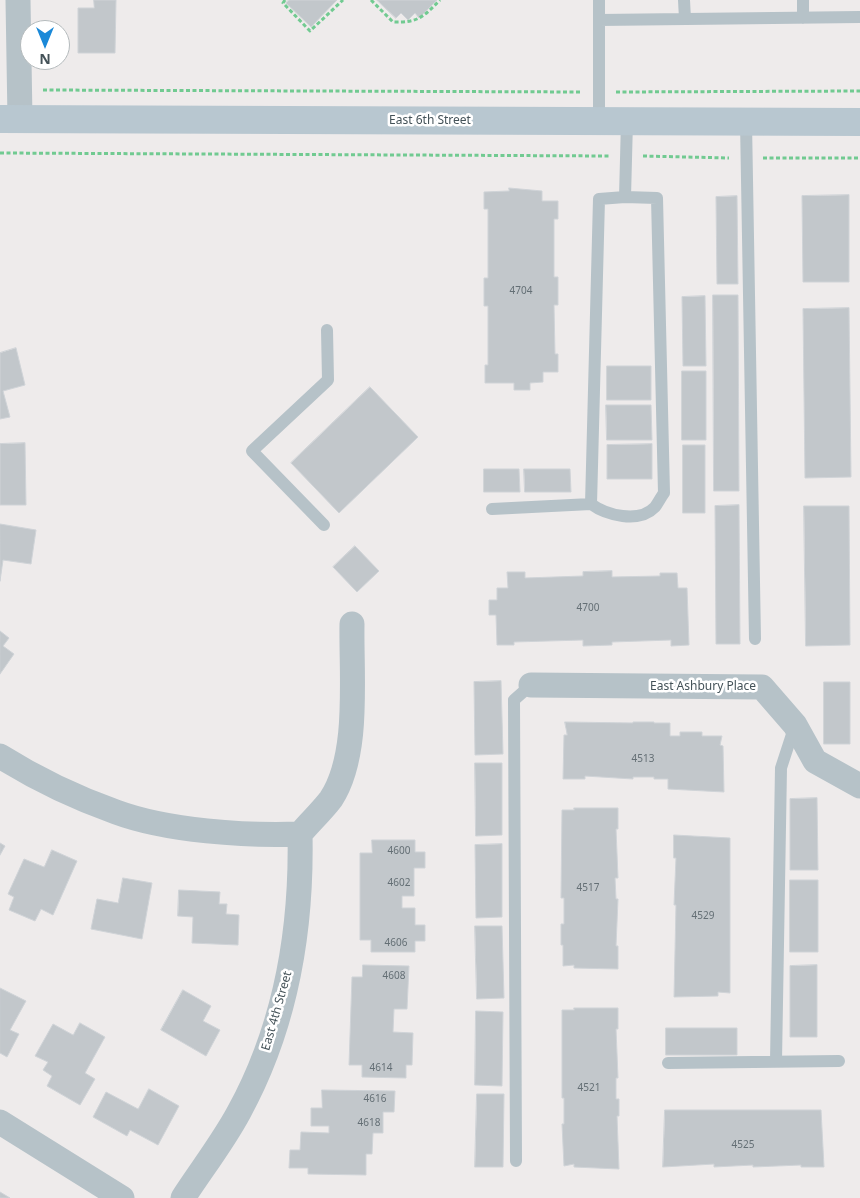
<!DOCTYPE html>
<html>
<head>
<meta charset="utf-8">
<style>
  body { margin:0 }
  #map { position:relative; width:860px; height:1198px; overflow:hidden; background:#eeebeb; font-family:"Noto Sans",sans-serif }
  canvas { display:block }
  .north { position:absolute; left:20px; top:20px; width:50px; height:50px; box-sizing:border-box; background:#fff; border:1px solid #b4babc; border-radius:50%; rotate:180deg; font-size:14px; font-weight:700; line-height:20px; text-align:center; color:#445258 }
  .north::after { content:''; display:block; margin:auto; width:18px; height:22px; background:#1b89d8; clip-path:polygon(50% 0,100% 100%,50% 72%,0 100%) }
</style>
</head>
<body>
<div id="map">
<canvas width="860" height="1198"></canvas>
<div class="north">N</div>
</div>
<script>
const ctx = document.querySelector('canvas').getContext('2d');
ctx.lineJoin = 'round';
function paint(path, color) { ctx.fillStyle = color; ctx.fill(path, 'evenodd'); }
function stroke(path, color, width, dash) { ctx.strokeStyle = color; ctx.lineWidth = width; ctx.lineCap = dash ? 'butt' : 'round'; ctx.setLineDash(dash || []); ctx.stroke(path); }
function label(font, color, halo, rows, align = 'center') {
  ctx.font = font + ' "Noto Sans",sans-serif'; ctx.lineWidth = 5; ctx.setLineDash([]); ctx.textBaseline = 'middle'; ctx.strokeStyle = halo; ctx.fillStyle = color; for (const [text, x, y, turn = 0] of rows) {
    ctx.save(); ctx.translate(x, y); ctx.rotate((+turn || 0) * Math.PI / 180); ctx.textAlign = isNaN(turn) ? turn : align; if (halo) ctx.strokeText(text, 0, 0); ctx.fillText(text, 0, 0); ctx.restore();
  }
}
const building = new Path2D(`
  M94,0H116L115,53H78V8H94Z
  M289,0H337L311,27L286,3Z
  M377,0H437L419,18L415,13L408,20L401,13L396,18Z
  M509,188L542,191V201H558V219H554V277H558V305H554L555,354H558V372H543V382L530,383V390H514V383H485V365H488V306H484V278H488V209H484V192L509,191Z
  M849,195V282H803L802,196Z
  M737,196L738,284H717L716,197Z
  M713,295H738L739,491H714Z
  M705,296L706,366H683L682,297Z
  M849,308L851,477L805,478L803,309Z
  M16,348L25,385L3,391L10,417L0,419V353Z
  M607,366H651V400H607Z
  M682,371H706V440H682Z
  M370,387L418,437L339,513L291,463Z
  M606,405H651L652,440H607Z
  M25,443L26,505H0V444Z
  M652,444V479H607V445Z
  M683,445H705V513H683Z
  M484,469H519L520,492H484Z
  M524,469H570L571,492H525Z
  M739,505L740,644H716L715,506Z
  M804,506H849L850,645L806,646Z
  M0,524L36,530L31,564L3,560L0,581Z
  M355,546L379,571L357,592L333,567Z
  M612,571V577L660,576V573H677L678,588H687L689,645L671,646V640L612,642V645L583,646V640L514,642V645H497L496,615H489V600H497V588H508L507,572H525V578L583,576V572Z
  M0,631L9,638L3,646L14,654L0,674Z
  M501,681L503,754L475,755L474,682Z
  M824,682H850V744H824Z
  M565,722L633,723V722H654V723H670V736H680V732H702V736H722L720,745L723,746L724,792L668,789V779H654V777H633V779L585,776V779H563L564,735H567Z
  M475,763H502V835L476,836Z
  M817,798L818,870H790V799Z
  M574,808H618V829H616L618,878H615L616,899H618L616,946H618V969L574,968V965L563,966V945H561V924H564V898H561L562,810H574Z
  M674,835L730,838V993L718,992V996L674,997L676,905H674L676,858H674Z
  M372,840H415V852H425V868H414V896H402V908H415V925H425V941H415V952H371V940H360V853H372Z
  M0,843L5,846L0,855Z
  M502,844V917L476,918L475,845Z
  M52,850L77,861L53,915L41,909L35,921L9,910L14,897L8,894L24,859L44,867Z
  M123,878L152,883L142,939L91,929L97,899L118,903Z
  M790,880H818V952H790Z
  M179,890L220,892L219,904H227L226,914L239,915L238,945L192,943L193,917L178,916Z
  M475,926H502L504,998L477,999Z
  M363,965L409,966L407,1009H394L393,1032L413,1033L412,1065H406V1078L362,1077V1065H349L352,977H362Z
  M817,965V1037H790V966Z
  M0,988L26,1001L10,1030L19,1034L7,1057L0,1053Z
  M183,990L211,1006L203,1021L220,1030L206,1056L161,1030Z
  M574,1008H618V1029H616L618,1078H616V1099H619V1116H617L619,1169L574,1167V1164L564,1166L562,1124H564V1098H562V1010H574Z
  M476,1011L503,1012L502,1086L475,1085Z
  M80,1023L105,1037L85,1073L95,1079L80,1105L47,1086L52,1076L43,1070L48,1062L35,1056L53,1024L73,1035Z
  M666,1028H737V1055H666Z
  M149,1089L179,1106L158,1145L130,1130L127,1136L93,1117L106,1092L138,1109Z
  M322,1090L395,1091L394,1112H383V1133H373L372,1154H366V1175L308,1174V1168H289L290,1150H300L301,1132L329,1133V1126H311V1108H322Z
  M477,1094H504L503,1167H475Z
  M665,1110H821L824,1167H801V1165L753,1167V1165L714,1167V1164L663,1167Z
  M0,1192L10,1198H0Z`);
paint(building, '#c2c7cb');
stroke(building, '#cfd3d7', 1);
stroke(new Path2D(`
  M285,0L283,3L310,31L343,0
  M371,0L393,22C418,23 423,17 440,0
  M43,90L582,92
  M616,92L860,91
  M0,153L609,156
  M643,156L729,158
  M763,158H860`), '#71ca91', 3, [4, 2.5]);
stroke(new Path2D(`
  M684,0L685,19
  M803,0V18
  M599,20V0
  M599,121V20L860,17
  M746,122L755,639
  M625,197L657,198L664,493C661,497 658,503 655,507C639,524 606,515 591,504L599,199L625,197L627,121
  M492,509L591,504
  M324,525L252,451L328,380L327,330
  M776,1061L781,768L795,725
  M668,1063L839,1061
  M516,1161L514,700L531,685`), '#b6c2c8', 12);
stroke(new Path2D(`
  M18,0L20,119
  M531,685L762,687L795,725L815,761L860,786
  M0,756C35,778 77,798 116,812C167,831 246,836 300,834
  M300,834C310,822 322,811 331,799C360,755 351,676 352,624
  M0,1122L122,1198
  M183,1198C201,1170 223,1142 239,1112C286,1026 302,930 300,834`), '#b6c2c8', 25);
stroke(new Path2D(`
  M0,119L860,122`), '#b8c7d0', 28);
label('10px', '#646f75', null, [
  ["4704",521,291],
  ["4700",588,608],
  ["4513",643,759],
  ["4600",399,851],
  ["4602",399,883],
  ["4517",588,888],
  ["4529",703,916],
  ["4606",396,943],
  ["4608",394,976],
  ["4614",381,1068],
  ["4521",589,1088],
  ["4616",375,1099],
  ["4618",369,1123],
  ["4525",743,1145]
]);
label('12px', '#445258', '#fff', [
  ["East 6th Street",430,121],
  ["East Ashbury Place",703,687],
  ["East 4th Street",277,1011,-74]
]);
</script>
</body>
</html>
